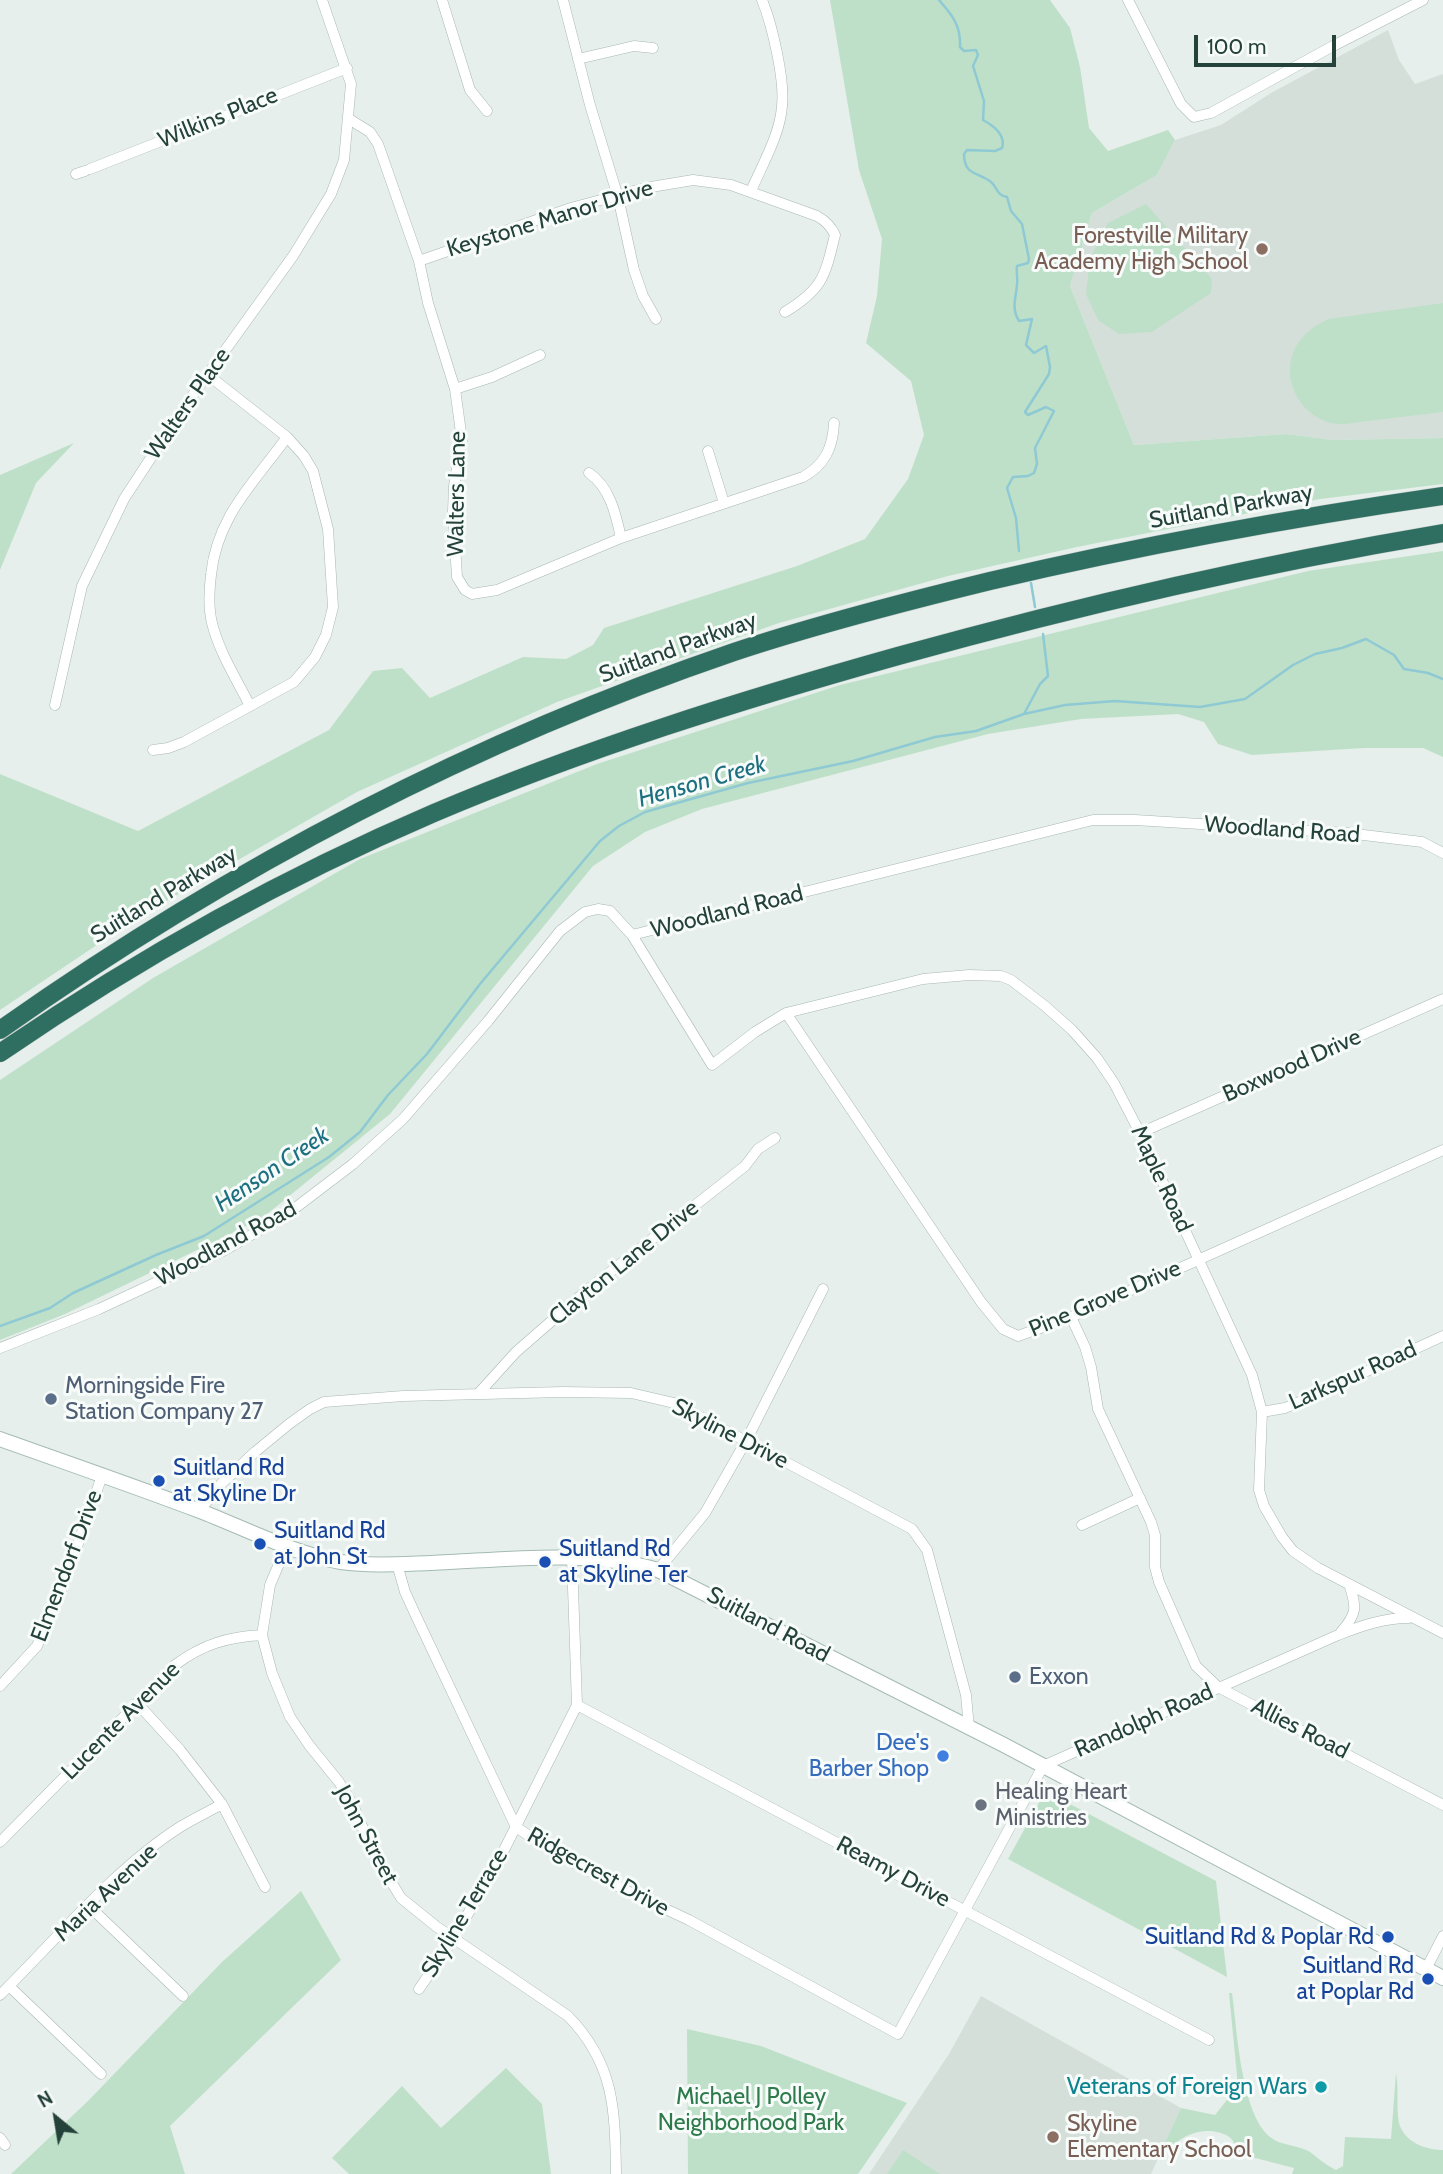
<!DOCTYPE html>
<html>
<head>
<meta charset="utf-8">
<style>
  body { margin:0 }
  #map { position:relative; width:1443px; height:2174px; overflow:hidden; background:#e6efeb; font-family:Cabin,sans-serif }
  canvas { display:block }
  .north { position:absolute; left:21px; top:2083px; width:70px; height:70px; -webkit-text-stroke:5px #f7fbf9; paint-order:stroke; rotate:330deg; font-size:19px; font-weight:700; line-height:28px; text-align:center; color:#24423a }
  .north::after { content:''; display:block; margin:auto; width:24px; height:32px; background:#24423a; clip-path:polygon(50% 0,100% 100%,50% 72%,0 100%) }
  .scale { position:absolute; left:1194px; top:35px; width:142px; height:32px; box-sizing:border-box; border:4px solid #24423a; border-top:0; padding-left:9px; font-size:21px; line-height:24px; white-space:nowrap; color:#24423a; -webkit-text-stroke:5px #f7fbf9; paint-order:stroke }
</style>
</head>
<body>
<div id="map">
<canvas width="1443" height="2174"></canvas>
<div class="north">N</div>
<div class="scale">100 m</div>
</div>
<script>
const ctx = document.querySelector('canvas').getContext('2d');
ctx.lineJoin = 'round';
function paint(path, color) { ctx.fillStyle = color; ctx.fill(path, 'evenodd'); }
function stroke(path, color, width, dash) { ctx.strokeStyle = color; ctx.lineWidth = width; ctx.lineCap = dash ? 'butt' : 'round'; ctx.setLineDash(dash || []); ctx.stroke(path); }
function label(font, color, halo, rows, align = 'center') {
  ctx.font = font + ' Cabin,sans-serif'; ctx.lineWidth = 6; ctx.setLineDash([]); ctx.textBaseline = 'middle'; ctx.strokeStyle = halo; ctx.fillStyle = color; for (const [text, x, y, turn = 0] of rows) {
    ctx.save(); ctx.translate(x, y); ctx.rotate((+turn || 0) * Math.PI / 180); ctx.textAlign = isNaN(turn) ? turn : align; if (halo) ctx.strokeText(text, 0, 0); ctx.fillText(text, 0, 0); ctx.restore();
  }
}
paint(new Path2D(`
  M1388,30L1399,60L1415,84L1443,74V438L1333,440L1286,434L1134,445L1070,286L1092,213L1157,175L1175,140L1221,125L1271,93Z
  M981,1996L1181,2108L1151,2174H869L949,2054Z`), '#d4dfda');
paint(new Path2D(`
  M830,0H1050L1070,28L1080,67L1089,128L1108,151L1168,130L1175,140L1157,175L1092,213L1070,286L1134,445L1286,434L1333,440L1443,438V484L1320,499L1077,547L948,576L779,623L557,702L357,792L140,916L0,1010V774L138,831L329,730L373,671L402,668L430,698L523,657L566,659L593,645L604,628L797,566L865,539L908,479L924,435L911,381L866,343L877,296L882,239L859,170Z
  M1146,204L1212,279L1211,293L1152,332L1119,334L1098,320L1086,294L1090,259L1108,223Z
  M1443,303V412C1418,415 1393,418 1368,421C1358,422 1346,425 1336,424C1309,420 1288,394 1290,367C1292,343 1308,329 1328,319Z
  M74,443L36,483L0,570V475Z
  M1443,551V757L1423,748H1364L1252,755L1218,744L1204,722L1178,714L1081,719L988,734L702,809L645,832L593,866L390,1114L261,1219L65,1314L0,1340V1080L153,978L360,859L597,764L840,685L1308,571Z
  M1047,1794H1051L1216,1881L1227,1977L1008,1859L1041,1799Z
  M301,1891L341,1960L170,2126L185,2174H11L88,2101L222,1962Z
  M1229,1993H1232C1237,2029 1241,2113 1270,2137C1281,2146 1299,2145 1310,2152C1319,2159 1326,2165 1336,2170L1343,2166L1345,2137L1391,2139L1396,2073C1399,2089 1396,2107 1399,2123C1404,2142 1426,2150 1443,2150V2174H1292L1294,2168L1236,2153C1235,2142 1233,2137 1221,2133C1194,2125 1174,2142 1157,2160L1181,2108L1215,2115L1238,2086Z
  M687,2029L761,2046L907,2103L858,2174H688Z
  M506,2068L542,2104L551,2174H349L332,2158L402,2086L441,2128Z
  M903,2150L940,2174H887Z`), '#bfe0c8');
stroke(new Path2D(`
  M939,0C952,15 961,25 960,47L964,51L976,50L978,55L973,66L984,101L983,120C994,126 1006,135 1002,148L995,151L967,150L964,154C964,176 979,172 991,182C998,188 996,195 1007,197L1011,211L1022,224L1029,259L1028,263L1017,266C1016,272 1018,278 1017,285C1016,298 1011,308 1019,321L1032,319L1026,345L1034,353L1046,346L1050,367L1049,374L1025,412L1028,415L1046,407L1054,411L1035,448L1037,464L1034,473L1028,476L1013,477L1007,488L1016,518L1019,551
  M1031,583L1035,607
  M1024,714L1040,684L1048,676L1043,634
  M0,1326L50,1308L73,1293L156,1255L204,1236L329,1157L360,1132L388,1095L427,1054L480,984L600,841L619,826L645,812L748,783L853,761L935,737L976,731L1024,714L1065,705L1115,701L1200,707L1245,699L1293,665L1315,654L1342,648L1366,639L1394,655L1404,669L1428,673L1443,679`), '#8ec9d4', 2.5);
const street = new Path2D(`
  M442,0L470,90L487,111
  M563,0L590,105L618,197L634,270L643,296L656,319
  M1128,0L1181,104L1194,117L1211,113L1333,46L1423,0
  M578,59L634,46L653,48
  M349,119L370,132L378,144L419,261L428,303L455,389L462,440L454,486L453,512L457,577L465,590L472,594L497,590L621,538L803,477C825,465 833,447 834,423
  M90,169L347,68
  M76,174L85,171
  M751,191C762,165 780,135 782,106C785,80 772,24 762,0
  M419,261L571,208L645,188L693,180L731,185L817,216C826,221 831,226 835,235C825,276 823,289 785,312
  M455,389L492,377L540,355
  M708,451L724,503
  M589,473C610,487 616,515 621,538
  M55,705L82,586L124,499L180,413L293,256L331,194L344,160L351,84L322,0
  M250,706C237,680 219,652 212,623C208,607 209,591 211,575C217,516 254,483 287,437
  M153,750L168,748L184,742L294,682L315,657L326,635L333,607L328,529L313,471L304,456L287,437L208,375
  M632,935L1093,820H1135L1347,833L1422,842L1443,853
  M786,1013L981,1302L1003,1329L1018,1336L1071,1317L1443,1150
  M1140,1133L1443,999
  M1071,1317L1085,1347L1091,1367L1098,1409L1151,1522L1155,1535V1567L1159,1582L1196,1666L1218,1687L1443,1805
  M0,1348L99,1309L172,1275L225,1250L286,1215L353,1164L403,1119L488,1021L560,931L585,912L598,909L610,911L632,935L712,1065L755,1032L786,1013L923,979L969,975L1001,976L1011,980L1045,1006L1072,1030L1097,1058L1114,1083L1140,1133L1252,1375L1262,1412L1259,1490L1264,1506L1282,1537L1293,1551L1318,1568L1443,1633
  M478,1394L516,1352L586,1291L745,1166L758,1149L775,1138
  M1262,1412L1285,1408L1306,1399L1443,1336
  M199,1511L222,1483L255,1452L289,1424L310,1409L324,1402L403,1396L563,1392L631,1393L674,1403L912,1529L927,1550L966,1695L969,1728
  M1082,1525L1140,1498
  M287,1545L270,1585L262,1635L272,1673L290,1717L309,1745L339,1782L353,1805L373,1852L401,1898L437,1927L568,2016C615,2064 615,2111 616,2174
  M397,1564L405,1592L417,1618L516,1827L553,1852L623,1889L689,1920L898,2034L1043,1766L1338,1635C1361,1626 1383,1618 1409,1618
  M658,1570L705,1513L746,1441L823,1289
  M1341,1632C1357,1614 1357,1607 1349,1584
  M0,1686L37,1646L63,1586L102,1476
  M137,1703L180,1750L222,1804L265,1887
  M577,1705L1209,2040
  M0,1842L175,1665C203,1644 228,1637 262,1635
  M89,1906L183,1996
  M1426,1969L1443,1936
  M9,1986L101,2074
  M419,1989L454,1938L499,1860L577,1705L572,1558
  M0,1995C56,1940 113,1870 180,1827C193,1819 208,1812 222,1804
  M0,2138L5,2145`);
const secondary = new Path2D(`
  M0,1439C67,1463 134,1486 200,1511C244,1528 294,1554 341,1562C371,1566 400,1564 431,1563C506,1560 585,1549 658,1570L1004,1745L1443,1978`);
const highway = new Path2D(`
  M0,1030C225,871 473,741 734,652C818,624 904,602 990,581C1140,546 1291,518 1443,496
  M0,1053C136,960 282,878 434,813C585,749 741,700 898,656C1077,606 1259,564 1443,533`);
stroke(street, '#a8b8b2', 11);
stroke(secondary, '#a4bbb3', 16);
stroke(highway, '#c2cac8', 19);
stroke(street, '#fff', 10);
stroke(secondary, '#fff', 14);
stroke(highway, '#2f6f62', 18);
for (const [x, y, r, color] of [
  [1262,249,7,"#8d6e63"],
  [51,1399,7,"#5c6f8a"],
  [159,1481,7,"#1a4fb4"],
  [260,1544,7,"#1a4fb4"],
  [545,1562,7,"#1a4fb4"],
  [1015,1677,7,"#5c6f8a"],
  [943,1756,7,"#3f7fe0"],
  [981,1805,7,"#6b7280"],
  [1388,1937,7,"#1a4fb4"],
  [1428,1979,7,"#1a4fb4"],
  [1321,2087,7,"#0f9aa8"],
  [1053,2137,7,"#8d6e63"]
]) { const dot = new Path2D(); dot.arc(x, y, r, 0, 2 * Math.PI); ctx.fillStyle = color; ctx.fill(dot); stroke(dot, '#f7fbf9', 2.5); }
label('23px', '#24423a', '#f7fbf9', [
  ["Wilkins Place",218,118,-22],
  ["Keystone Manor Drive",550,219,-17],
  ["Walters Place",188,404,-55],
  ["Walters Lane",457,494,-89],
  ["Suitland Parkway",1231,507,-10],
  ["Suitland Parkway",678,648,-20],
  ["Woodland Road",1282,830,4],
  ["Suitland Parkway",164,895,-31],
  ["Woodland Road",727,912,-14],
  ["Boxwood Drive",1292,1066,-24],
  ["Maple Road",1161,1179,65],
  ["Woodland Road",226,1244,-28],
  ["Clayton Lane Drive",624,1263,-39],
  ["Pine Grove Drive",1105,1299,-23],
  ["Larkspur Road",1353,1376,-24],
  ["Skyline Drive",730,1434,27],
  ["Elmendorf Drive",67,1566,-69],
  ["Suitland Road",768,1625,28],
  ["Lucente Avenue",121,1721,-45],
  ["Randolph Road",1144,1721,-24],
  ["Allies Road",1300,1729,27],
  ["John Street",366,1835,62],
  ["Ridgecrest Drive",598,1872,29],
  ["Reamy Drive",893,1872,28],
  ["Maria Avenue",106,1893,-43],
  ["Skyline Terrace",465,1913,-59]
]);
label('23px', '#785e54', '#f7fbf9', [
  ["Forestville Military",1248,236],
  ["Academy High School",1248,262],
  ["Skyline",1067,2124,"left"],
  ["Elementary School",1067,2150,"left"]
], 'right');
label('23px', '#4e5e75', '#f7fbf9', [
  ["Morningside Fire",65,1386],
  ["Station Company 27",65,1412],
  ["Exxon",1029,1677]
], 'left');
label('23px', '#164399', '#f7fbf9', [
  ["Suitland Rd",173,1468],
  ["at Skyline Dr",173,1494],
  ["Suitland Rd",274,1531],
  ["at John St",274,1557],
  ["Suitland Rd",559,1549],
  ["at Skyline Ter",559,1575],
  ["Suitland Rd & Poplar Rd",1374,1937,"right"],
  ["Suitland Rd",1414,1966,"right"],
  ["at Poplar Rd",1414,1992,"right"]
], 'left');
label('23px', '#366cbe', '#f7fbf9', [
  ["Dee's",929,1743],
  ["Barber Shop",929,1769]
], 'right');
label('23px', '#5b616d', '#f7fbf9', [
  ["Healing Heart",995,1792],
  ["Ministries",995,1818]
], 'left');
label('23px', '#0d838f', '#f7fbf9', [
  ["Veterans of Foreign Wars",1307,2087]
], 'right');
label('23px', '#2d7a4b', '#f7fbf9', [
  ["Michael J Polley",751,2097],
  ["Neighborhood Park",751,2123]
]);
label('italic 24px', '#1c6f80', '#f7fbf9', [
  ["Henson Creek",702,782,-16],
  ["Henson Creek",272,1170,-34]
]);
</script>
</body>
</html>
